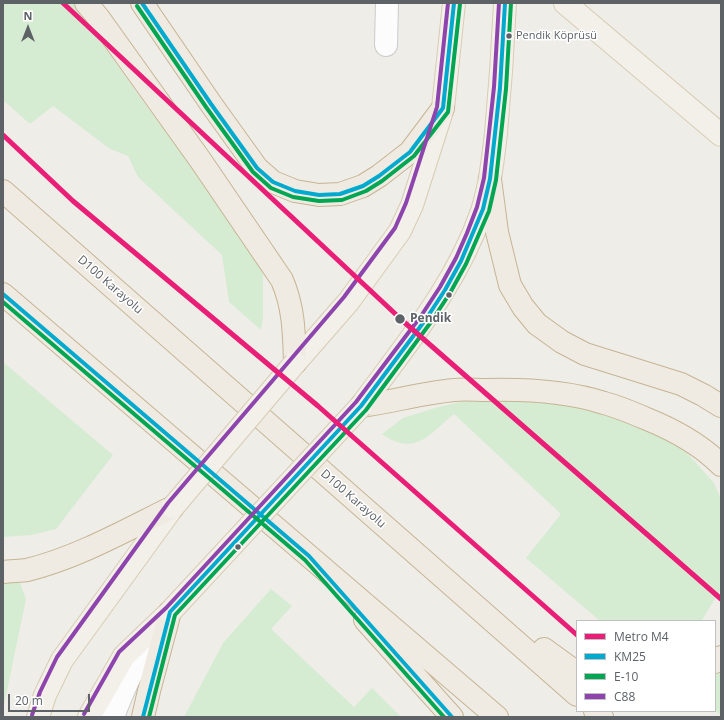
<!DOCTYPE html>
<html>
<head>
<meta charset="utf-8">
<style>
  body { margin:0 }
  #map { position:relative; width:724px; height:720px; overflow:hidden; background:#eeede8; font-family:"Open Sans",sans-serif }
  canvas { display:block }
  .frame { position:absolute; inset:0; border:4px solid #5d6267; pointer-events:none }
  .legend { position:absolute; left:576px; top:620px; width:140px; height:92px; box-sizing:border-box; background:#fff; border:1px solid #bec0c2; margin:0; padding:5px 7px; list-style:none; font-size:12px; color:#5d6267 }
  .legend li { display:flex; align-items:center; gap:8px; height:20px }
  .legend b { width:20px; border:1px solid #bec0c2 }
  .north { position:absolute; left:8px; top:8px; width:40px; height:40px; -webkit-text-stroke:3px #fff; paint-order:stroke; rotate:0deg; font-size:11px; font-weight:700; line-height:16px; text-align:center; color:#5d6267 }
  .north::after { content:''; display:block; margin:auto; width:14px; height:18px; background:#5d6267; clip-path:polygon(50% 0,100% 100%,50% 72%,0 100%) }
  .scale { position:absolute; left:8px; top:694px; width:82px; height:18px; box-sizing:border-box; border:2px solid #5d6267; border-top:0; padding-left:5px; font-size:12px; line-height:14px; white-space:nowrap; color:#5d6267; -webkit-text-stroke:3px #fff; paint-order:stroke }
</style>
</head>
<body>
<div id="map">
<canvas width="724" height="720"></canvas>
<div class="frame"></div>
<ul class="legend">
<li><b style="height:5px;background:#e91e76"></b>Metro M4</li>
<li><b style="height:5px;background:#00a9ce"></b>KM25</li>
<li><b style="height:5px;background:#00a651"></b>E-10</li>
<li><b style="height:5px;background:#8e44ad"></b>C88</li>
</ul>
<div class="north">N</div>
<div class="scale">20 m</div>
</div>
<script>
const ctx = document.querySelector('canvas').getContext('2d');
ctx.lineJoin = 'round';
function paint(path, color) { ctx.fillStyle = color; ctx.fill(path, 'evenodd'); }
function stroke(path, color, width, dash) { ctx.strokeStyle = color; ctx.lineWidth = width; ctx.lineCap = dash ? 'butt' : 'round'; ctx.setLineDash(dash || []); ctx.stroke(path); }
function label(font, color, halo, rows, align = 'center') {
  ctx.font = font + ' "Open Sans",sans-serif'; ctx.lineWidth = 3; ctx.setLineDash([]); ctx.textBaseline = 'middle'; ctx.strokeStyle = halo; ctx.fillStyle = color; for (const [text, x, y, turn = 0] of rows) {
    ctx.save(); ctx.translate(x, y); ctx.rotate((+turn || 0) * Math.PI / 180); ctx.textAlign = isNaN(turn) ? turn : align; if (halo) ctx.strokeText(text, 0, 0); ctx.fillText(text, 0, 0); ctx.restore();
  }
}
paint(new Path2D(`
  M3,3H73L150,111L232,220L263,273V317L261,330L229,302L222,255L138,177L128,156L110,149L53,106L30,124L3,100Z
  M3,362L113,455L56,529L31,535L3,537Z
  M536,398L619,413L679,444L714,483L721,499V589L702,620L699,621H600L526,558L561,514L454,414C430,433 416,458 382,434L403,418L438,407L469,400Z
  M3,580H19L26,599L3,710Z
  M271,589L292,606L271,629L354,707L372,688L401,717H184L223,643Z
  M721,662V715L715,711V666Z`), '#d6ecd2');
const minor = new Path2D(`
  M386,45L387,3
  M113,717C124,687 138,657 157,631`);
const major = new Path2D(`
  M565,3L721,135
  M295,363L349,301L400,231L412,205L443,108L454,3
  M361,406C407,343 456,286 482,211C490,186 493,159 496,133C500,90 503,47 505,3
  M38,717L45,695L62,660L173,507
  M89,717L124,656L170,612`);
const highway = new Path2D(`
  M86,3L98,17L201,161L282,280C294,308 294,333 295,363
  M142,3L211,104L257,168L273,182L295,191L319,195L340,194L363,186L379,176L410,152L443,108
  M490,179L497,232L510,285L523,307L537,324L562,342L585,354L681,384L703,395L721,406
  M3,191L577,695
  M3,294L497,717
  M361,406C392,402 422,393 454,390C465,389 476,390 487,390C526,389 567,391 604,403C619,407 633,413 647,419C674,430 700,444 721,465
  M3,572C11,571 20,571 27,570C79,557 126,530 173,507
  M365,620L452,717
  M544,649L577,673
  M715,662L721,657
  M595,711L602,717
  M143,717L149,691L170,612`);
stroke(minor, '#cbcbca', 24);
stroke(major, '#d8ccb4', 24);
stroke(highway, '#c6b494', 24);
stroke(minor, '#fcfcfc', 22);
stroke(major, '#f3f0e9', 22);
stroke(highway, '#f0ebe2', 22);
const majorBridge = new Path2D(`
  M173,507L295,363
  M170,612L361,406`);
stroke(majorBridge, '#d8ccb4', 24, []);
stroke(majorBridge, '#f3f0e9', 22);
stroke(new Path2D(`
  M142,3L211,104L257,168L273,182L295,191L319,195L340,194L363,186L379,176L410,152L443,108L454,3
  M3,294L309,556L452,717
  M143,717L170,612L361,406L426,319L445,290L461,261L483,209L490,179L500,88L505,3`), '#00a9ce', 4);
stroke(new Path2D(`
  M137,6L206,107L253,172L271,188L293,197L319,201L342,200L366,191L382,181L414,156L448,112L460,4
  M3,302L305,560L444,717
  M149,717L175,615L366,410L431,322L450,293L466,264L489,211L496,180L506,89L511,3`), '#00a651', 4);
stroke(new Path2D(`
  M84,714L119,652L166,608L356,402L421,316L440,287L456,258L467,233L477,207L484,178L494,87L499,3
  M32,715L40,692L57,657L168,503L344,297L395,228L406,203L437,107L448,3`), '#8e44ad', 4);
stroke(new Path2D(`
  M63,3L404,322L721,599
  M3,135L73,201L318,406L577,635`), '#e91e76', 5);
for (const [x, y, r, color] of [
  [509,36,3.5,"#5d6267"],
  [449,295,3.5,"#5d6267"],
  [400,319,5.5,"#5d6267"],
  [238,547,3.5,"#5d6267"]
]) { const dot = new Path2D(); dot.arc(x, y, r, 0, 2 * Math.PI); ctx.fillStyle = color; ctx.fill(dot); stroke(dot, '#fff', 1.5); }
label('11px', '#5d6267', '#fff', [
  ["Pendi̇k Köprüsü",516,36]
], 'left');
label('12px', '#5d6267', '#fff', [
  ["D100 Karayolu",110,285,41],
  ["D100 Karayolu",353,499,41]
]);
label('bold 12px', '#5d6267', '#fff', [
  ["Pendik",410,319]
], 'left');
</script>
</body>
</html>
